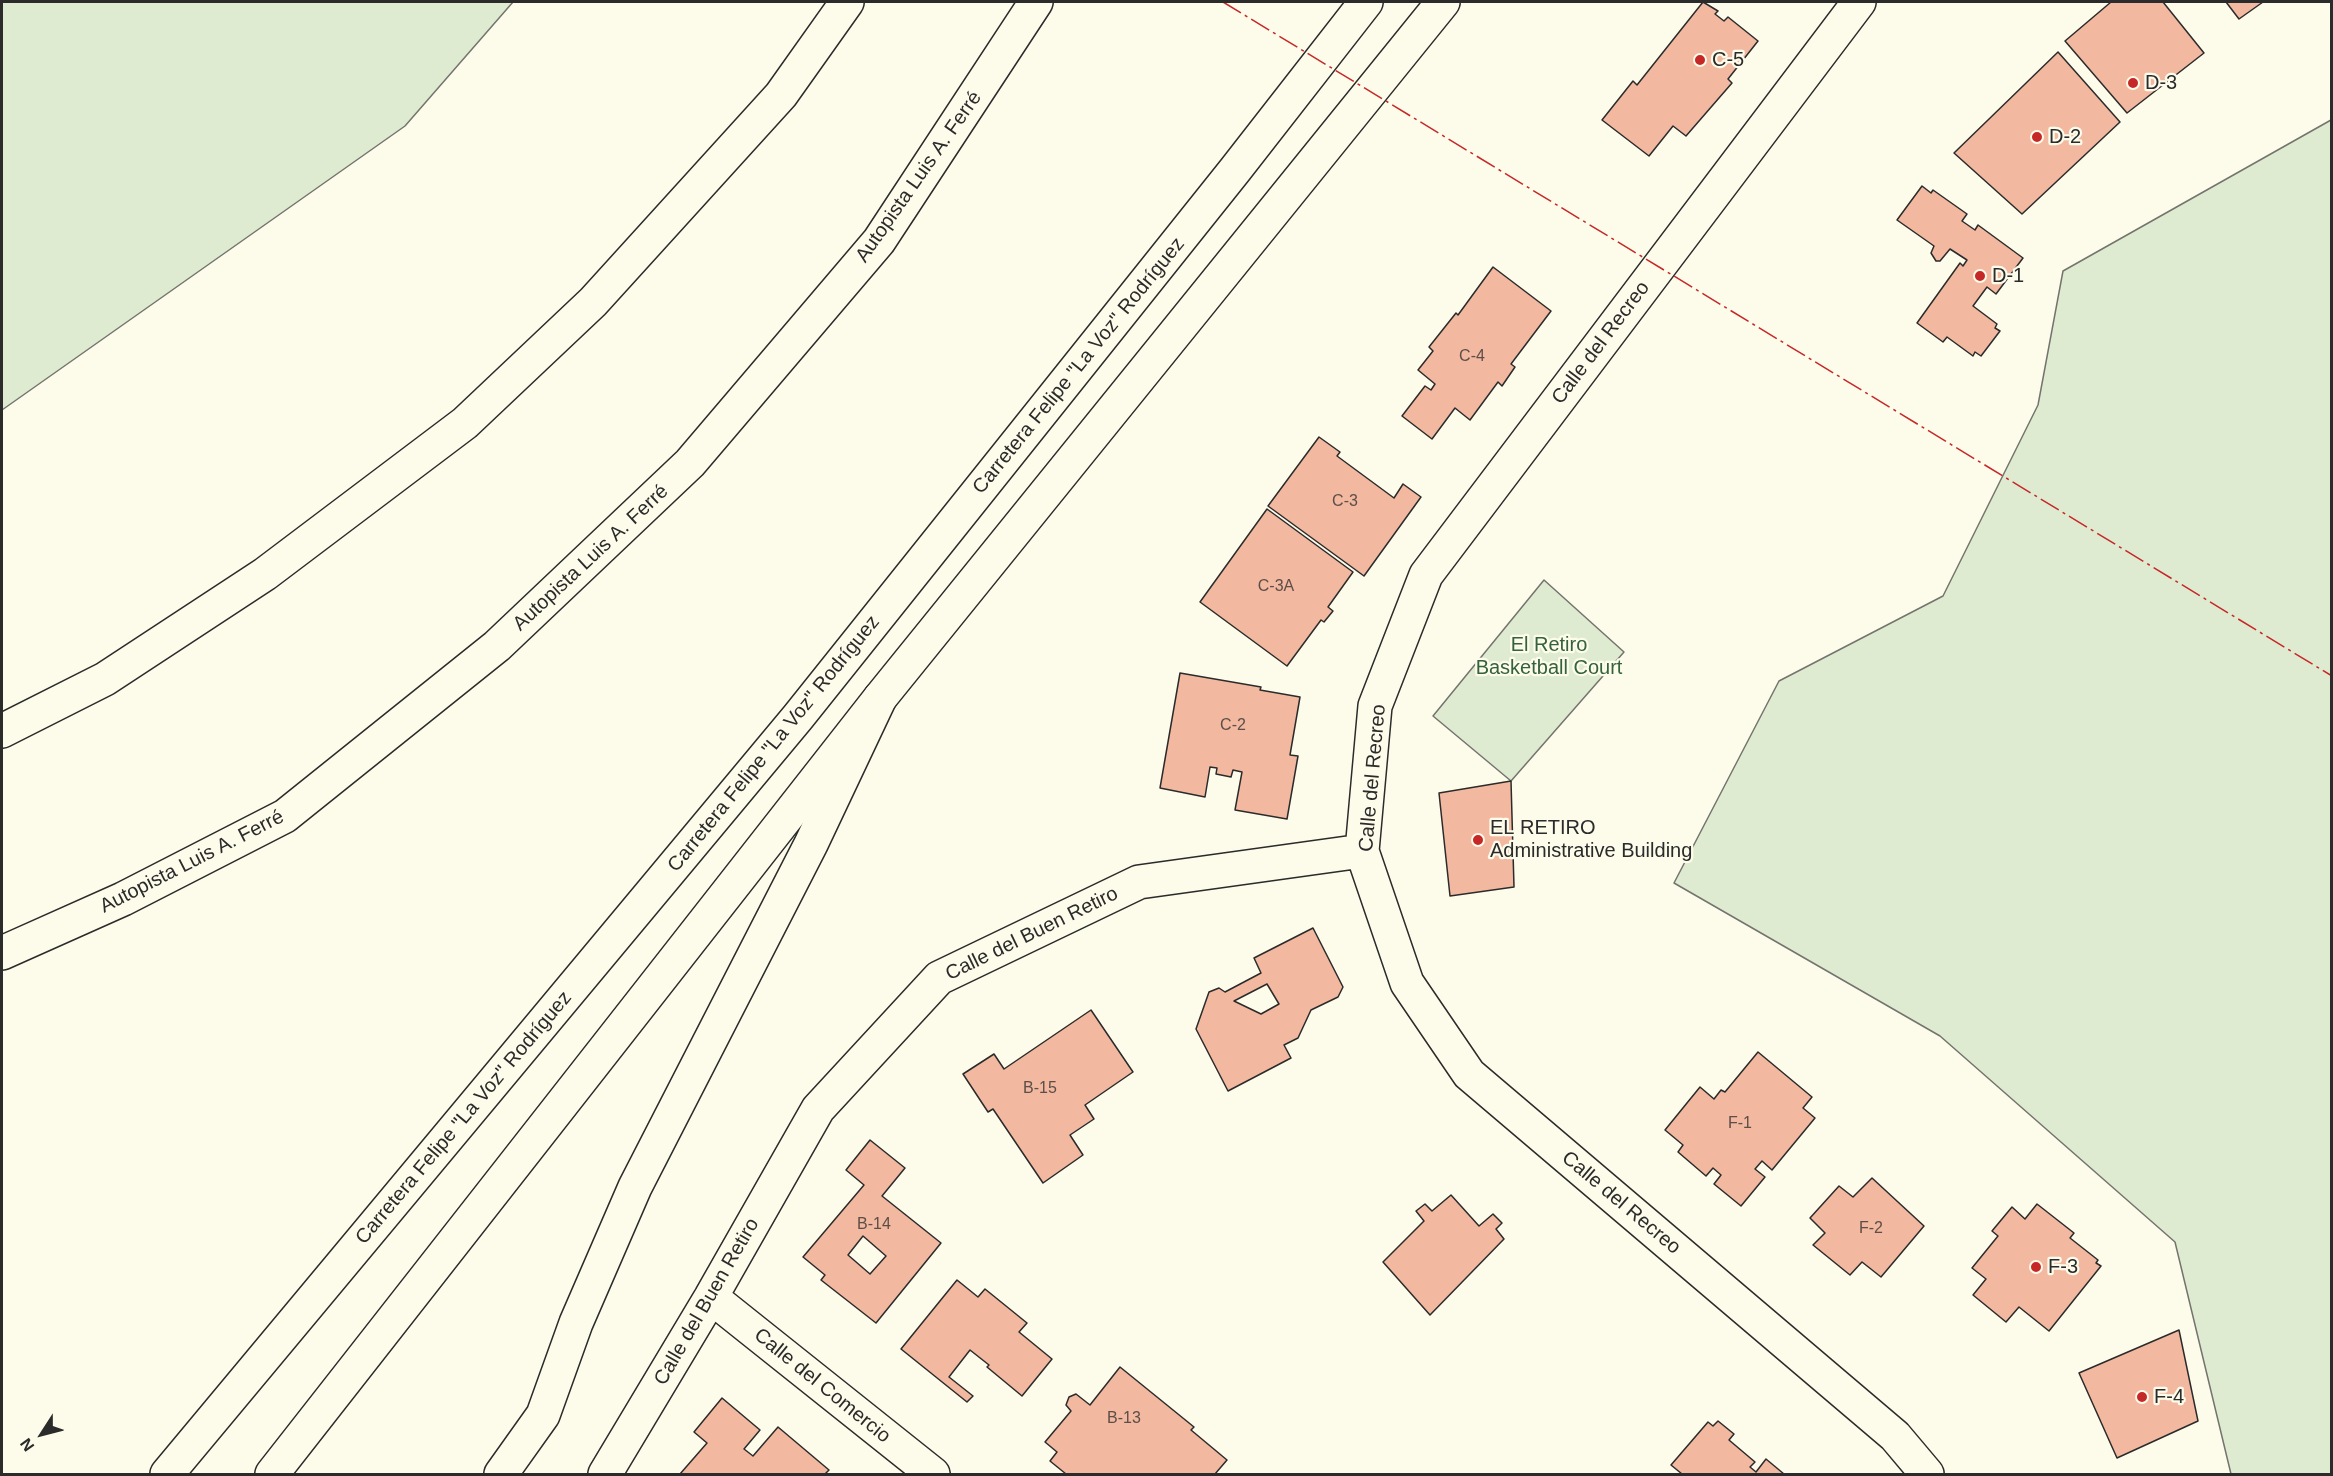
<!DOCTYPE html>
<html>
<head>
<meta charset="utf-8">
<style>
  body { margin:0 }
  #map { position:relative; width:2333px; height:1476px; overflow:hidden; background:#fdfbea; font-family:Arial,sans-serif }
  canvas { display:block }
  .frame { position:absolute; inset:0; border:3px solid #2b2b2b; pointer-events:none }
  .north { position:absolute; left:12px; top:1404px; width:60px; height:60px; -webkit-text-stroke:4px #fdfbea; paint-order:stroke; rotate:234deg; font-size:16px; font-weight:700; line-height:24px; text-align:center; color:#2b2b2b }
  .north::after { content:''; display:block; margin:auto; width:21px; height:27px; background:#2b2b2b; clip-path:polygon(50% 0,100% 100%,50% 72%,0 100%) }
</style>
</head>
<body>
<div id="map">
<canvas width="2333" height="1476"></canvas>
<div class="frame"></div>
<div class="north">N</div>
</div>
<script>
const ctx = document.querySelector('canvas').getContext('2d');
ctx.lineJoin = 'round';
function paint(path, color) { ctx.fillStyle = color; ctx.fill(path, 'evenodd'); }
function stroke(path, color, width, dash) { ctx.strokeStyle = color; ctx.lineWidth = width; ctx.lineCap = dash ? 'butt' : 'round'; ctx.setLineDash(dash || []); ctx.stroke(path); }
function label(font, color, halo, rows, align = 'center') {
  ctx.font = font + ' Arial,sans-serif'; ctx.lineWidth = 4.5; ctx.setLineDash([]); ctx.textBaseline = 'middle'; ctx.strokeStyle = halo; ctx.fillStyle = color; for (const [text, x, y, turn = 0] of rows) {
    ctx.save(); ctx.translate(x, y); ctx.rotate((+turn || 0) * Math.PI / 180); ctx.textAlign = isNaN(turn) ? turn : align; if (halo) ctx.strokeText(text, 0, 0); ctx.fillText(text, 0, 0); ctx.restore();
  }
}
const green = new Path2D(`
  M2,2H513L405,126L2,410Z
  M2331,120V1474H2231L2175,1242L1940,1036L1674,883L1779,681L1943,596L2038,405L2063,271Z
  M1544,580L1624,652L1511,781L1433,716Z`);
paint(green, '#deebd1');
stroke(green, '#74746e', 1.5);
const building = new Path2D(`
  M1703,2L1718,11L1715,14L1724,21L1728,17L1758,41L1728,79L1732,83L1686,136L1673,126L1649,156L1602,120L1633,81L1637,85Z
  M2111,2H2163L2204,53L2127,113L2065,41Z
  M2226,2H2263L2239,19Z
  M2058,52L2120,122L2022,214L1954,153Z
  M1922,186L1931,193L1933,190L1967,214L1962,221L1975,230L1978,225L2023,258L1996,294L1987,287L1973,306L1997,324L1995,328L2000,331L1981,356L1975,352L1973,356L1947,337L1943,342L1917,323L1960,263L1963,266L1967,260L1950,249L1940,261H1936L1931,253L1934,246L1897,220Z
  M1493,267L1551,311L1511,364L1515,367L1502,386L1498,382L1470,420L1455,408L1432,439L1402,416L1425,386L1431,390L1435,384L1418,370L1433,351L1429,347L1456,313L1458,315Z
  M1319,437L1340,452L1337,456L1394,498L1403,484L1421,497L1364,576L1268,506Z
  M1267,509L1353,572L1328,607L1333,611L1324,622L1321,620L1287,666L1200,602Z
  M1180,673L1261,687L1260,690L1300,697L1290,755L1298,756L1287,819L1235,810L1242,772L1233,770L1231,777L1216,774L1217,768L1210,767L1205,797L1160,788Z
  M1511,781L1514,887L1450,896L1439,793Z
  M1313,928L1343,987L1338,997L1311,1010L1298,1038L1284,1045L1291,1058L1228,1091L1196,1029L1209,992L1219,988L1225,992L1261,973L1254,958ZM1267,984L1279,1004L1261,1014L1234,1001Z
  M1091,1010L1133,1072L1085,1105L1094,1119L1070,1135L1083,1155L1043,1183L993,1109L988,1112L963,1074L994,1054L1004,1069Z
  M1758,1052L1812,1097L1803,1108L1815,1118L1772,1170L1762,1161L1755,1169L1765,1177L1741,1206L1714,1184L1721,1175L1713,1168L1706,1176L1678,1152L1683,1145L1665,1130L1700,1087L1714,1099L1721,1090L1725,1092Z
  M870,1140L905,1168L882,1196L941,1243L876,1323L821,1280L825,1275L803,1257L864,1185L846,1170ZM863,1236L886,1256L870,1274L848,1255Z
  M1872,1178L1924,1226L1881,1277L1862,1262L1850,1275L1813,1245L1825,1233L1810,1218L1839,1186L1853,1197Z
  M1451,1195L1479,1226L1493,1214L1502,1223L1496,1229L1504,1239L1430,1315L1383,1262L1424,1221L1416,1211L1425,1204L1432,1211Z
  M2037,1204L2074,1233L2070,1238L2098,1260L2096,1263L2101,1266L2049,1331L2019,1307L2006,1322L1973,1295L1986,1279L1972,1268L1998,1236L1992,1231L2012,1207L2025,1219Z
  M957,1280L978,1297L985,1289L1027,1323L1019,1332L1052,1359L1022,1396L987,1367L989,1365L970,1350L949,1377L973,1396L967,1402L901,1349Z
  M2179,1330L2198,1421L2117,1458L2079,1373Z
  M1120,1367L1194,1427L1191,1430L1227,1460L1215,1474H1066L1050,1461L1057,1452L1045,1442L1071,1411L1066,1405L1069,1397L1076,1394L1090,1405Z
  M722,1398L760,1430L744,1449L753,1456L778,1427L829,1470L825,1474H680L707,1443L694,1432Z
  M1718,1421L1734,1434L1729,1440L1755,1462L1750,1467L1756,1472L1766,1459L1784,1474H1682L1671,1465L1708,1422L1713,1426Z`);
paint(building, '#f2b8a0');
stroke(building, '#2b2b2b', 1.5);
const minor = new Path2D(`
  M1859,2L1426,575L1375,706L1362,851L1407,983L1469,1074L1895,1436L1927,1474
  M711,1297L933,1474
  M605,1474L711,1297L818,1109L939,978L1139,882L1362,851`);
const trunk = new Path2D(`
  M167,1474L798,717L1235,170L1366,2
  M272,1474L880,698L1443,2`);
const motorway = new Path2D(`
  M2,731L105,679L265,574L465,423L593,302L781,95L847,2
  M2,953L123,899L285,816L497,646L690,463L879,241L1036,2
  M501,1474L543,1415L576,1323L635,1187L811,844L880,698`);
stroke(minor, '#2b2b2b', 36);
stroke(trunk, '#2b2b2b', 36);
stroke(motorway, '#2b2b2b', 36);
stroke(minor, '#fdfbea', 33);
stroke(trunk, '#fdfbea', 33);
stroke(motorway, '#fdfbea', 33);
stroke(new Path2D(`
  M1223,2L2332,676`), '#c62828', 1.5, [21, 4.5, 3, 4.5]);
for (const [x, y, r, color] of [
  [1700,60,6,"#c62828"],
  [2133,83,6,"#c62828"],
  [2037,137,6,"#c62828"],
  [1980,276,6,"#c62828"],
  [1478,840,6,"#c62828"],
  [2036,1267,6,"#c62828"],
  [2142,1397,6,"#c62828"]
]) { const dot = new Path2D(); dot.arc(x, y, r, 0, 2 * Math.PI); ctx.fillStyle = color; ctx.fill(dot); stroke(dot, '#fdfbea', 2); }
label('16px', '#5d4e48', null, [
  ["C-4",1472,357],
  ["C-3",1345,502],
  ["C-3A",1276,587],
  ["C-2",1233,726],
  ["B-15",1040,1089],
  ["F-1",1740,1124],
  ["B-14",874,1225],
  ["F-2",1871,1229],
  ["B-13",1124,1419]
]);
label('20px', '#2b2b2b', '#fdfbea', [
  ["C-5",1712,60],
  ["D-3",2145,83],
  ["D-2",2049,137],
  ["D-1",1992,276],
  ["EL RETIRO",1490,828],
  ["Administrative Building",1490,851],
  ["F-3",2048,1267],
  ["F-4",2154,1397]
], 'left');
label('20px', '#2b2b2b', '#fdfbea', [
  ["Autopista Luis A. Ferré",919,177,-55],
  ["Calle del Recreo",1601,343,-53],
  ["Carretera Felipe \"La Voz\" Rodríguez",1079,366,-51],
  ["Autopista Luis A. Ferré",591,558,-43],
  ["Carretera Felipe \"La Voz\" Rodríguez",774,744,-51],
  ["Calle del Recreo",1373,778,-85],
  ["Autopista Luis A. Ferré",192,862,-27],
  ["Calle del Buen Retiro",1032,934,-26],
  ["Carretera Felipe \"La Voz\" Rodríguez",464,1118,-50],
  ["Calle del Recreo",1621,1203,40],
  ["Calle del Buen Retiro",707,1302,-60],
  ["Calle del Comercio",822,1386,39]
]);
label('20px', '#34623c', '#fdfbea', [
  ["El Retiro",1549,645],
  ["Basketball Court",1549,668]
]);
</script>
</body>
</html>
